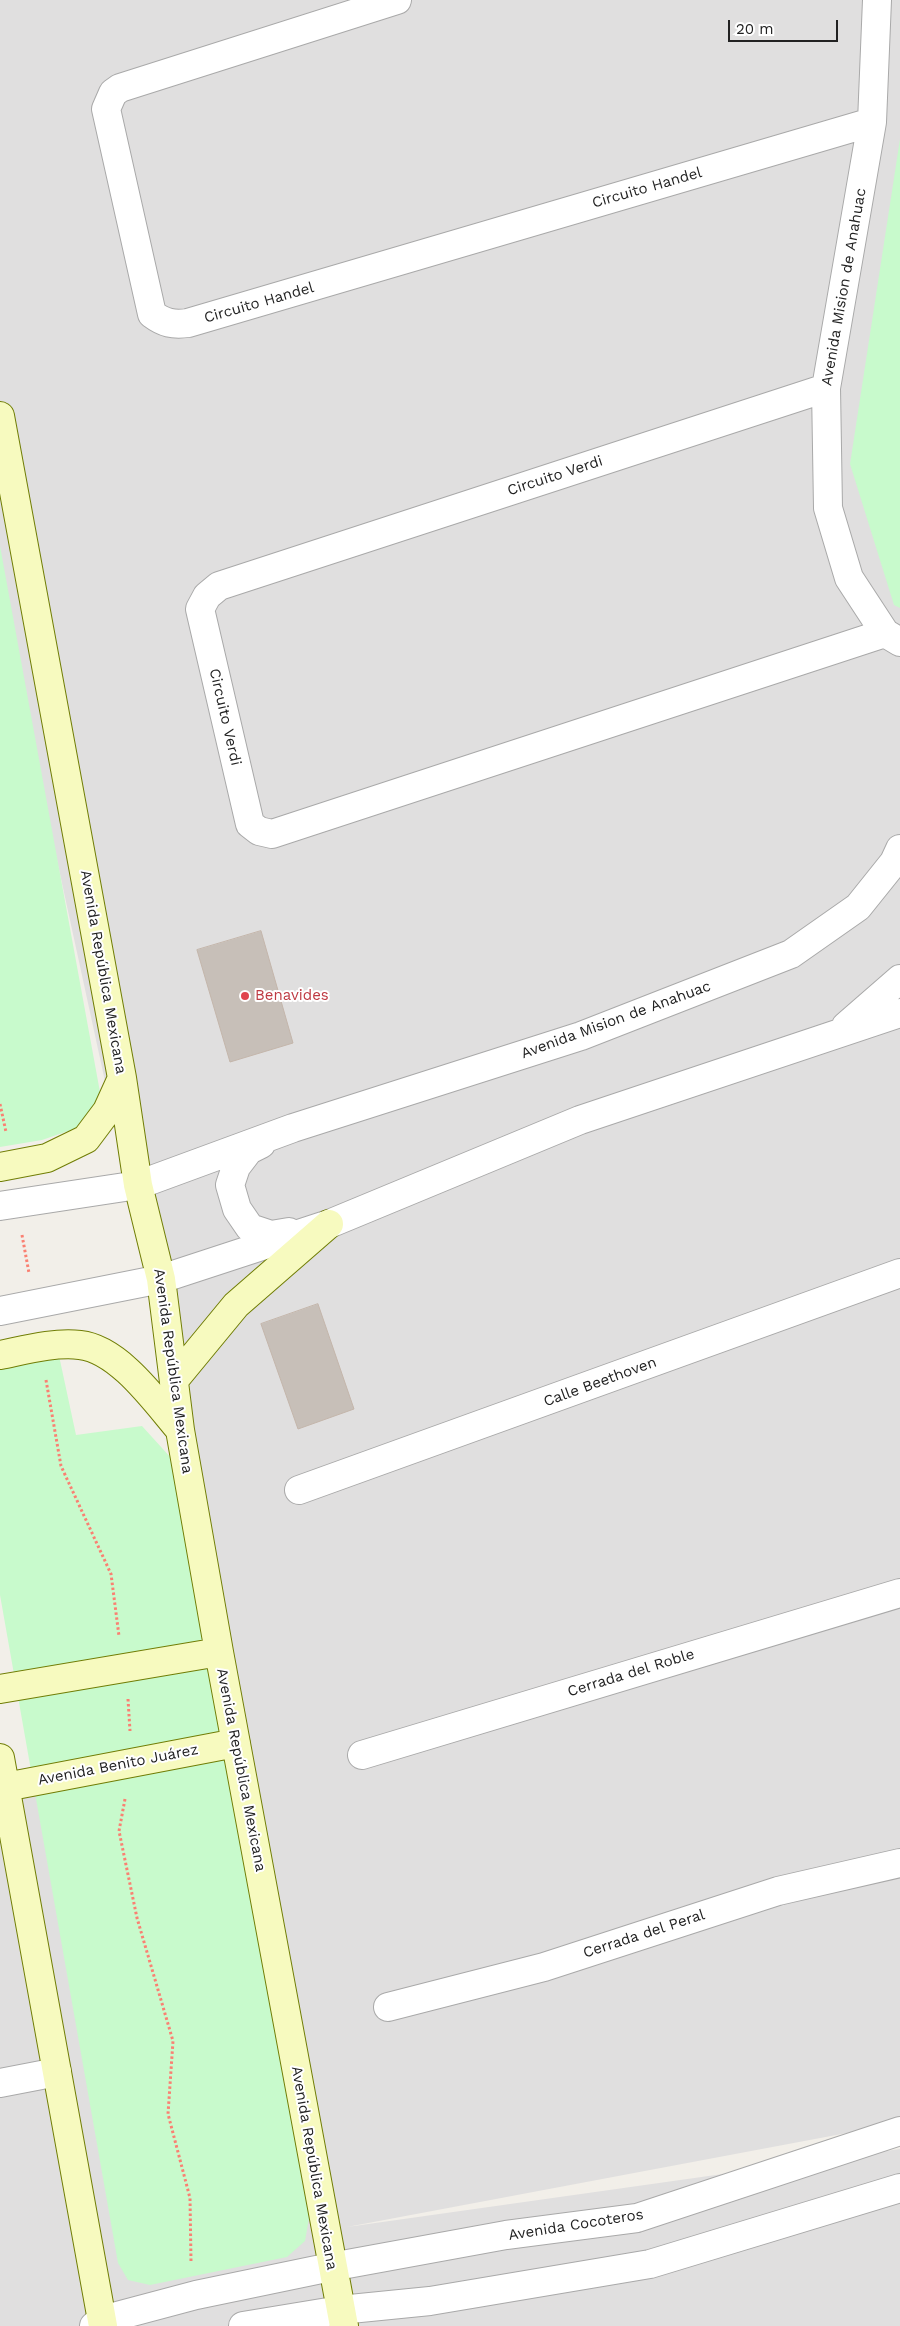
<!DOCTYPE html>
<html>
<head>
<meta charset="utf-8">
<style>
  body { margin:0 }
  #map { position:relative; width:900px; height:2326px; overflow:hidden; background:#f2efe9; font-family:"Work Sans",sans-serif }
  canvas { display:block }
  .scale { position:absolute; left:728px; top:20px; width:110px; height:22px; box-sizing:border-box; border:2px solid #222; border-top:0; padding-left:6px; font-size:15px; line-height:18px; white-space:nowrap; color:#222; -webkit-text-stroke:4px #fff; paint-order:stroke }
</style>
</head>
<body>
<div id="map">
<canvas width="900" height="2326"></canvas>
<div class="scale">20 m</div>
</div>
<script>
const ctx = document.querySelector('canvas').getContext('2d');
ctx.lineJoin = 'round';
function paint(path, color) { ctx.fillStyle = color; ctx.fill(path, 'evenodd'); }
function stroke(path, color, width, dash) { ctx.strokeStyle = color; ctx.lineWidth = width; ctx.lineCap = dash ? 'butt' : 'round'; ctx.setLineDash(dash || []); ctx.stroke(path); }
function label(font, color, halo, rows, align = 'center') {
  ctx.font = font + ' "Work Sans",sans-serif'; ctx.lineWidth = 4; ctx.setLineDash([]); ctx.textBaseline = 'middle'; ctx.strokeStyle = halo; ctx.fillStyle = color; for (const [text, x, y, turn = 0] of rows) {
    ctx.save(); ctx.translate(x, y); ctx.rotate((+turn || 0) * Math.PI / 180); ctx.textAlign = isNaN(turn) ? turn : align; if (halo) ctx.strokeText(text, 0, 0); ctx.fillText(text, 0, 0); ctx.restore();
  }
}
paint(new Path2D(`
  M0,0H900V2123L347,2227L900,2149V2326H0V1805L229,1652L0,598Z`), '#e0dfdf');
paint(new Path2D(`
  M900,139V608L894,605L850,464Z
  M0,546L102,1103L83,1126L42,1140L0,1147Z
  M58,1351L76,1435L142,1426L172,1459L309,2218L305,2241L287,2257L150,2285L128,2280L118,2263L0,1595V1364Z`), '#c8facc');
const building = new Path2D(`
  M261,931L293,1043L230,1062L197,950Z
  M318,1304L354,1409L298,1429L261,1324Z`);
paint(building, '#c7bfb8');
stroke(building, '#c4b6ab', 1);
const minor = new Path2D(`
  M397,0L120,88L113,93L106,109L152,314C164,323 173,325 188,323L872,122
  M877,0L872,122L826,388L828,508L849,578L885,633L900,642
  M826,388L219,586L207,596L200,609L250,824L259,831L272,834L885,633
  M846,1026L900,979
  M261,1144L249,1150L236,1167L230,1185L237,1209L250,1228L271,1235L289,1232
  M0,1206L138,1185L293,1128L581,1036L791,954L858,907L894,862L900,849
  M0,1311L161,1279L329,1224L580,1120L900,1013
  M299,1490L900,1273
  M362,1755L900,1593
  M388,2007L544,1967L778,1891L900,1863
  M0,2083L57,2072
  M94,2326L102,2320L196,2295L331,2267L506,2235L637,2218L900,2131
  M243,2326L340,2310L430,2301L650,2264L900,2188`);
const secondary = new Path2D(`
  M0,416L122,1078L138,1185L161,1279L180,1430L219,1652L344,2326
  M0,1167L47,1158L86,1139L107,1111L122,1078
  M0,1355C25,1350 54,1342 80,1345C119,1349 156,1402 180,1430
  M175,1379L236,1305L329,1224
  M0,1689L219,1652
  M0,1758L103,2326
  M0,1788L236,1743`);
stroke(minor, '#a9a9a9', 30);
stroke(secondary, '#707d05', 30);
stroke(new Path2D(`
  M0,1104L6,1132
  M22,1235L29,1273
  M46,1380L61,1466L111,1574L119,1636
  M128,1699L130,1731
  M125,1799L119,1831L137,1918L173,2041L168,2114L190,2198L191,2262`), '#fa8072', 3, [2.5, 2.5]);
stroke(minor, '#fff', 28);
stroke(secondary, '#f7fabf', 28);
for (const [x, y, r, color] of [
  [245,996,5,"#e0444e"]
]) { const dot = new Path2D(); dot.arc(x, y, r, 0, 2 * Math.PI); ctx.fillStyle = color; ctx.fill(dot); stroke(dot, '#fff', 2); }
label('15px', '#222', '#fff', [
  ["Circuito Handel",647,188,-16],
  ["Avenida Mision de Anahuac",844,287,-80],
  ["Circuito Handel",259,303,-16],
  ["Circuito Verdi",555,476,-18],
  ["Circuito Verdi",225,717,77],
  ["Avenida República Mexicana",103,972,80],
  ["Avenida Mision de Anahuac",616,1020,-20],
  ["Avenida República Mexicana",173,1371,82],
  ["Calle Beethoven",600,1382,-20],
  ["Cerrada del Roble",631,1673,-17],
  ["Avenida Benito Juárez",118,1765,-11],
  ["Avenida República Mexicana",241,1770,79],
  ["Cerrada del Peral",644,1934,-18],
  ["Avenida República Mexicana",314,2168,80],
  ["Avenida Cocoteros",576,2225,-9]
]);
label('15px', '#be3a42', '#fff', [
  ["Benavides",255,996]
], 'left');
</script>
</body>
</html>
